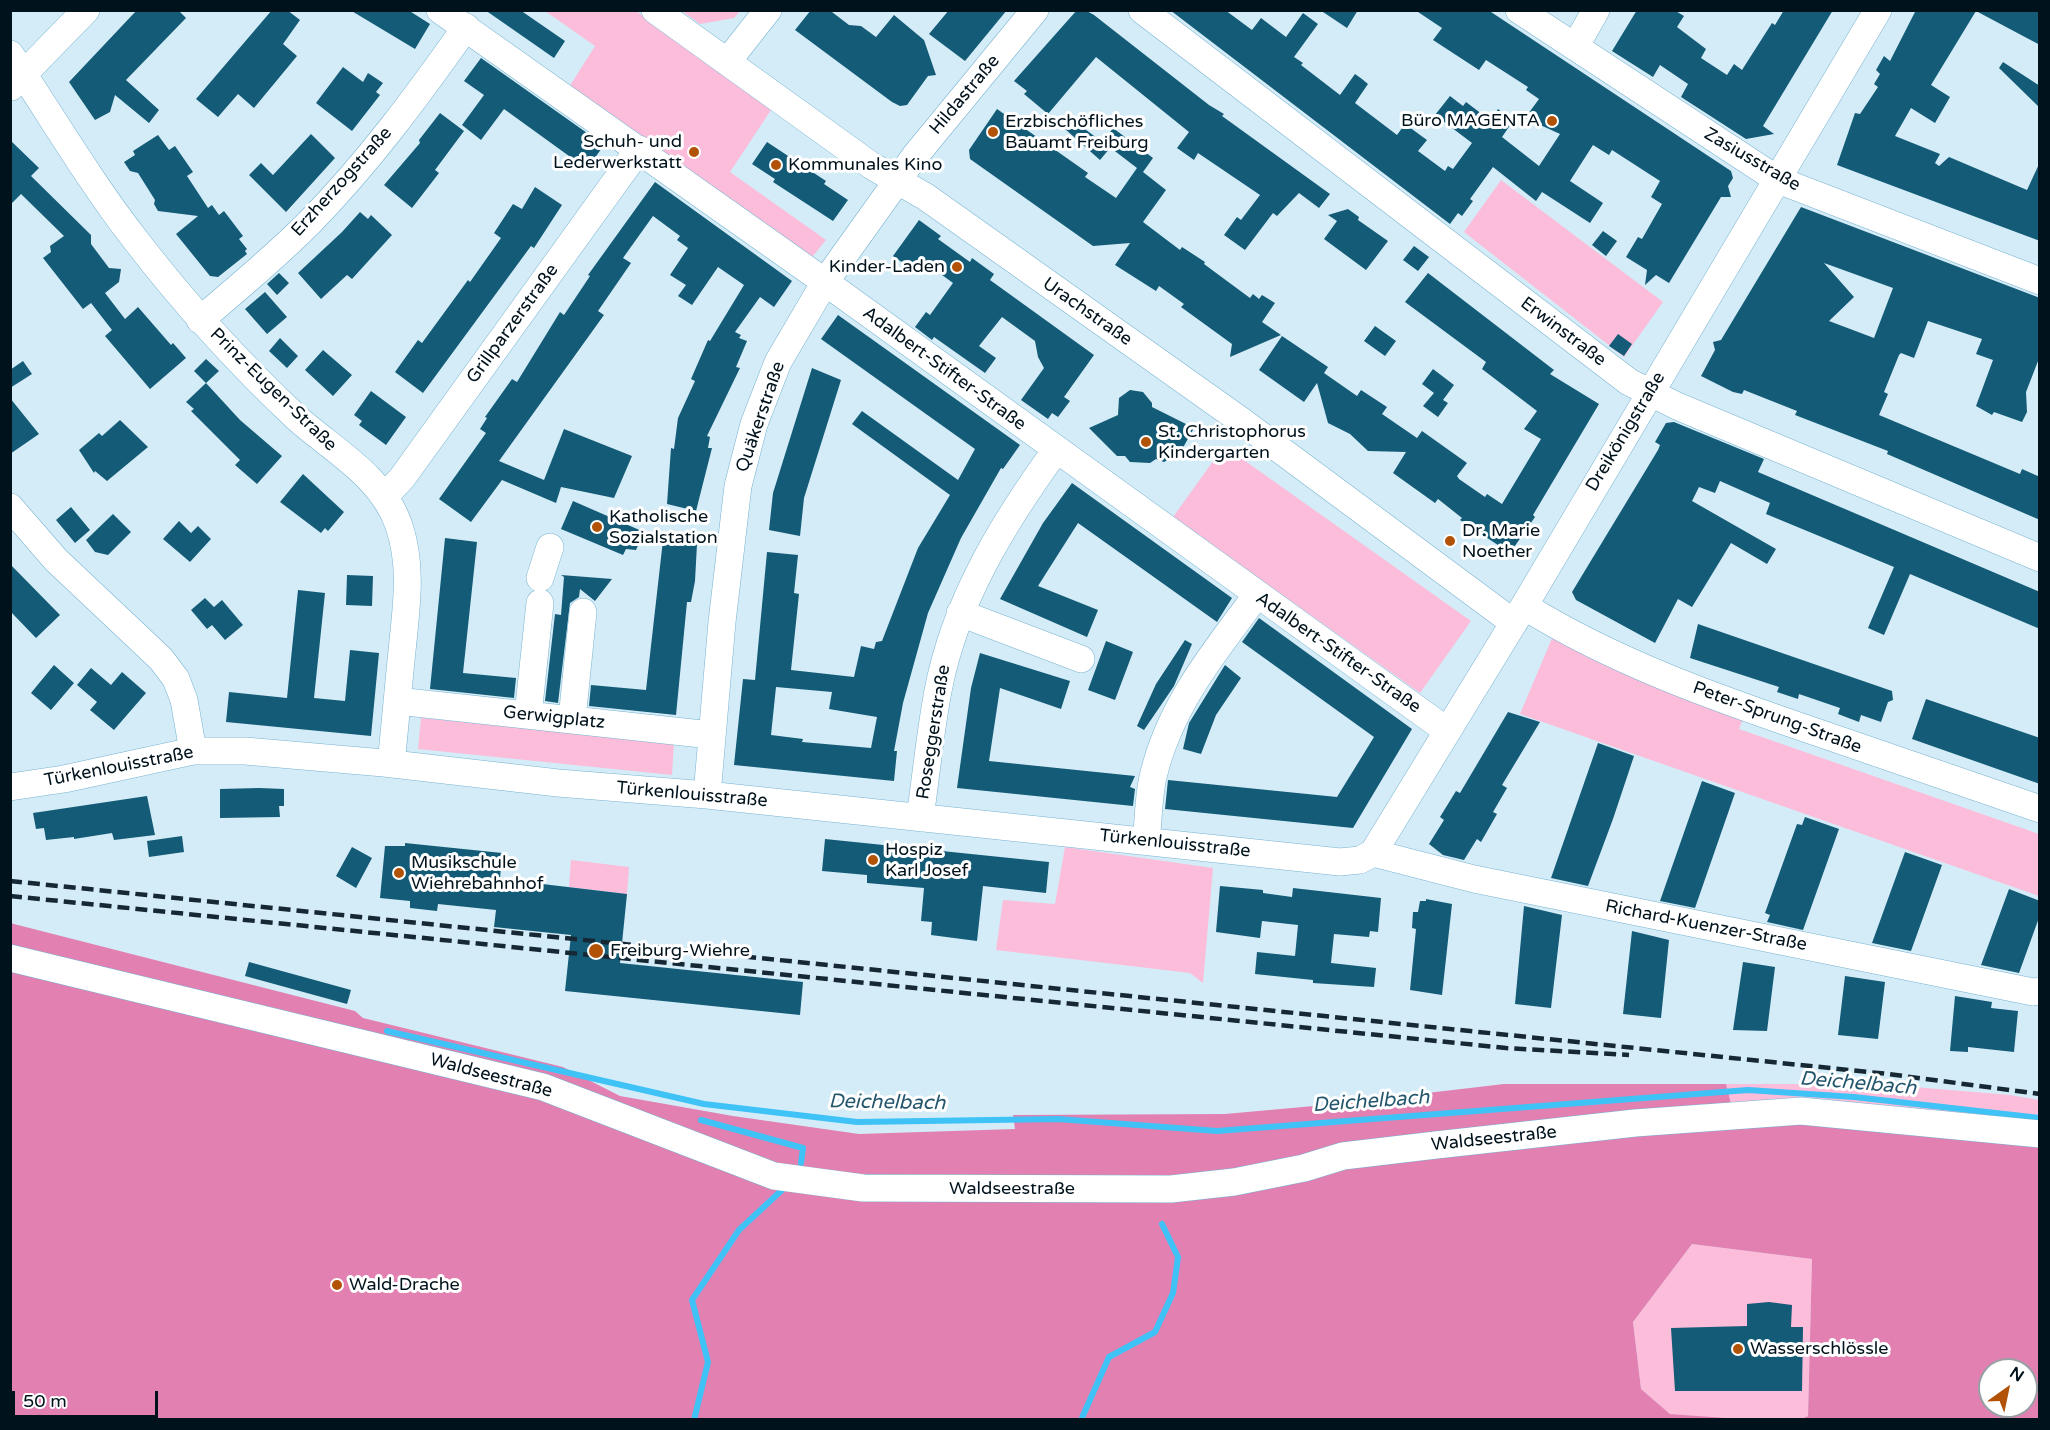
<!DOCTYPE html>
<html>
<head>
<meta charset="utf-8">
<style>
  body { margin:0 }
  #map { position:relative; width:2050px; height:1430px; overflow:hidden; background:#d4ecf8; font-family:"Varela Round",sans-serif }
  canvas { display:block }
  .frame { position:absolute; inset:0; border:12px solid #00121c; pointer-events:none }
  .north { position:absolute; left:1978px; top:1358px; width:60px; height:60px; box-sizing:border-box; background:#fff; border:2px solid #99a0a4; border-radius:50%; rotate:33deg; font-size:16px; font-weight:700; line-height:24px; text-align:center; color:#00121c }
  .north::after { content:''; display:block; margin:auto; width:21px; height:27px; background:#b15206; clip-path:polygon(50% 0,100% 100%,50% 72%,0 100%) }
  .scale { position:absolute; left:12px; top:1391px; width:146px; height:27px; box-sizing:border-box; border:3px solid #00121c; border-top:0; padding-left:8px; font-size:18px; line-height:21px; white-space:nowrap; color:#00121c; -webkit-text-stroke:4px #fff; paint-order:stroke }
</style>
</head>
<body>
<div id="map">
<canvas width="2050" height="1430"></canvas>
<div class="frame"></div>
<div class="north">N</div>
<div class="scale">50 m</div>
</div>
<script>
const ctx = document.querySelector('canvas').getContext('2d');
ctx.lineJoin = 'round';
function paint(path, color) { ctx.fillStyle = color; ctx.fill(path, 'evenodd'); }
function stroke(path, color, width, dash) { ctx.strokeStyle = color; ctx.lineWidth = width; ctx.lineCap = dash ? 'butt' : 'round'; ctx.setLineDash(dash || []); ctx.stroke(path); }
function label(font, color, halo, rows, align = 'center') {
  ctx.font = font + ' "Varela Round",sans-serif'; ctx.lineWidth = 6; ctx.setLineDash([]); ctx.textBaseline = 'middle'; ctx.strokeStyle = halo; ctx.fillStyle = color; for (const [text, x, y, turn = 0] of rows) {
    ctx.save(); ctx.translate(x, y); ctx.rotate((+turn || 0) * Math.PI / 180); ctx.textAlign = isNaN(turn) ? turn : align; if (halo) ctx.strokeText(text, 0, 0); ctx.fillText(text, 0, 0); ctx.restore();
  }
}
paint(new Path2D(`
  M741,10L734,18L700,24L682,11Z
  M545,11H636L759,99L771,110L730,172L826,240L808,262L566,92L595,46Z
  M1501,180L1663,302L1624,357L1464,232Z
  M1224,446L1471,621L1420,693L1173,517Z
  M1553,636L1744,716L1739,729L2039,834V896L1520,714Z
  M421,718L674,742L672,775L418,749Z
  M1065,847L1213,868L1203,983L1190,973L996,950L1003,900L1055,904Z
  M571,860L629,867L627,894L569,887Z
  M1830,1080L2010,1095L2039,1100V1143L1737,1128L1726,1084H1818Z
  M1692,1244L1812,1259L1808,1416L1802,1420H1739L1670,1414L1641,1389L1633,1322Z`), '#fcbdda');
paint(new Path2D(`
  M10,923L355,1011L363,1018L563,1067L620,1096L733,1116L859,1134L1015,1129L1013,1115L1225,1114L1325,1105L1504,1084H1726L1737,1128L1780,1122L2039,1143V1419H1802L1808,1416L1812,1259L1692,1244L1633,1322L1641,1389L1670,1414L1739,1419H11ZM1990,1370H2026V1406H1990Z`), '#e180b1');
stroke(new Path2D(`
  M387,1031L704,1104L857,1122L1058,1119L1217,1131L1748,1090L1854,1097L2040,1118
  M701,1120L803,1148L801,1163
  M694,1420L708,1362L692,1300L739,1230L782,1190
  M1081,1420L1109,1357L1155,1332L1173,1293L1178,1257L1162,1224`), '#3fc2f6', 6);
paint(new Path2D(`
  M137,10H178L186,18L126,80L159,110L149,123L115,95L110,112L95,120L69,82Z
  M272,10H287L300,20L283,44L297,56L254,108L238,94L218,117L196,99Z
  M350,10H408L430,24L415,49Z
  M485,10H520L565,41L554,58Z
  M811,10L832,12L849,25L861,26L876,37L894,15L924,40L936,75L928,76L907,105L900,106L892,102L795,30Z
  M949,10H1007L965,61L929,34Z
  M1077,10H1085L1094,15L1209,105L1224,114L1222,116L1330,194L1319,208L1299,193L1277,216L1273,213L1245,250L1224,235L1237,217L1241,220L1260,195L1198,153L1194,160L1177,148L1189,132L1096,57L1048,114L1024,94L1027,91L1014,81Z
  M1170,10H1225L1252,30L1261,18L1286,37L1303,13L1318,24L1294,57L1303,63L1301,65L1340,95L1355,74L1362,79L1368,84L1355,103L1397,135L1405,124L1427,140L1418,151L1445,171L1448,166L1453,169L1472,143L1435,115L1450,96L1463,106L1466,102L1491,121L1498,109L1513,121L1502,137L1539,166L1560,134L1525,118L1539,99L1526,90L1528,87L1486,60L1479,70L1433,40L1442,28L1415,10H1488L1731,171L1733,178L1728,186L1731,197H1721L1669,283L1656,275L1645,285L1647,270L1626,257L1638,237L1642,239L1662,204L1651,197L1660,181L1612,150L1609,155L1593,145L1570,181L1603,203L1590,223L1542,192L1536,201L1493,167L1470,199L1473,201L1462,216L1458,213L1450,224Z
  M1320,10H1358L1347,28Z
  M1637,10H1674L1684,16L1677,27L1706,49L1701,58L1727,75L1734,64L1742,70L1772,23L1775,25L1784,10H1833L1763,126L1774,134L1746,139L1681,97L1688,84L1660,65L1653,77L1612,51Z
  M1916,10H2040V45L1976,11L1931,85L1950,97L1935,123L1911,108L1895,136L1940,154L1935,163L1939,166L1949,157L2027,190L2040,162V241L1837,165L1855,113L1860,114L1878,87L1874,84L1880,74L1876,70L1884,56L1890,61Z
  M481,58L604,145L587,169L504,109L481,140L462,125L484,95L464,81Z
  M2003,62L2040,86V108L1999,68Z
  M343,67L363,82L368,73L383,83L376,92L380,95L352,131L316,103Z
  M997,109L1088,173L1085,177L1116,198L1137,168L1103,142L1113,128L1153,158L1143,172L1166,190L1143,222L1180,250L1182,247L1205,262L1204,264L1250,298L1253,294L1259,299L1262,295L1275,303L1262,322L1281,335L1230,357L1232,344L1181,307L1184,304L1159,286L1156,291L1115,265L1130,243L1093,246L970,159L969,150Z
  M440,113L464,131L435,170L439,173L412,208L384,185L420,143L419,140Z
  M1073,120L1110,148L1100,160L1065,129Z
  M311,134L335,158L286,212L249,175L261,163L273,175Z
  M158,135L169,150L175,146L193,172L187,176L208,208L212,205L219,215L224,211L243,236L239,239L247,249L245,251L247,254L218,277L210,276L176,234L198,216L158,211L154,204L155,200L138,173L130,171L124,162L135,155L133,151Z
  M10,140L39,168L31,176L91,235V244L109,268L121,269L119,282L105,293L125,319L138,307L171,345L173,343L186,358L150,389L105,336L112,330L91,303L83,309L43,258L51,252L50,246L64,236L21,194L10,205Z
  M767,142L826,181L824,184L848,200L833,221L773,182L775,179L752,164Z
  M655,182L792,281L774,307L760,297L735,332L741,335L739,338L747,341L736,367L740,368L707,436L710,437L708,448H712L696,511L667,504L671,448L674,449L678,418L695,381L691,379L708,340L710,341L744,285L718,267L692,305L678,296L686,285L670,275L688,248L677,240L680,236L653,216L623,258L631,263L598,311L604,315L499,461L544,480L564,429L632,456L614,498L561,487L556,503L502,480L471,522L439,499L486,433L480,429L487,418L485,417L512,379L517,382L560,312L564,315L590,276L588,275Z
  M535,187L562,205L534,248L531,246L423,393L395,372L418,340L422,343L468,280L470,282L501,238L494,233L513,204L522,209Z
  M1801,207L2040,298V356L2026,392L2027,412L2022,422L1994,412L1992,415L1976,406L1993,360L1976,354L1982,339L1928,321L1914,358L1901,353L1899,355L1884,392L1888,394L1879,415L2020,474L2022,469L2040,477V520L1887,454L1888,451L1795,415L1797,411L1744,390L1742,394L1733,392L1701,376L1715,350L1713,342L1721,340ZM1824,263L1893,288L1874,338L1829,321L1854,297Z
  M1348,209L1359,217L1358,220L1388,241L1366,270L1324,239L1337,221L1328,215Z
  M360,212L368,219L371,215L392,235L352,279L347,275L321,299L298,273L342,232Z
  M919,220L941,236L938,239L970,262L972,258L994,274L990,280L1094,355L1064,397L1070,401L1058,417L1052,413L1048,419L1021,400L1044,368L1038,357L1035,341L1002,317L979,346L996,358L985,373L934,337L932,340L915,327L926,312L930,315L953,283L923,261L916,272L893,256Z
  M1603,231L1617,241L1606,256L1592,245Z
  M1414,246L1429,257L1418,271L1403,260Z
  M279,273L289,283L277,295L267,284Z
  M1428,273L1554,370L1550,374L1599,404L1533,515L1535,517L1510,553L1460,520L1462,518L1438,499L1435,503L1393,473L1406,452L1368,451L1350,434L1328,423L1317,383L1304,402L1259,370L1282,336L1328,367L1324,373L1357,396L1361,390L1387,407L1382,414L1417,438L1422,431L1467,463L1457,476L1459,479L1485,497L1487,494L1502,504L1541,439L1524,429L1537,411L1482,369L1486,362L1405,302Z
  M265,292L287,317L267,334L245,309Z
  M838,315L1020,445L1003,469L1001,468L961,538L928,613L903,703L894,751H897L894,781L734,765L743,679L755,680L767,552L798,555L794,593L799,594L791,670L854,677L861,646L874,649L876,642L882,641L918,548L950,495L852,424L862,411L958,480L975,449L821,339ZM776,687L832,692L829,709L877,717L871,748L802,742L803,739L771,735Z
  M1375,326L1396,341L1385,356L1364,341Z
  M1618,334L1632,344L1624,356L1609,346Z
  M280,338L298,356L287,368L269,351Z
  M323,350L352,375L333,396L305,370Z
  M206,359L219,371L206,383L194,371Z
  M23,361L32,374L10,388V370Z
  M812,368L841,380L804,498L800,536L769,530L773,493Z
  M1433,369L1454,385L1443,400L1448,403L1438,417L1423,406L1434,393L1422,384Z
  M206,383L240,420L282,456L257,484L235,465L240,460L191,411L194,409L186,402Z
  M1130,390L1143,392L1152,403V407L1194,428L1180,453L1164,462L1156,459L1150,463L1130,462L1125,456H1117L1089,428L1118,415L1119,398Z
  M371,391L406,417L386,445L359,425L362,421L354,415Z
  M10,398L39,434L10,454Z
  M120,420L148,447L107,481L95,471L94,473L79,450L99,433L102,436Z
  M1674,422L1764,459L1758,472L2040,592V629L1910,574L1884,635L1868,628L1894,567L1766,514L1770,503L1720,481L1715,493L1699,487L1692,501L1776,549L1767,564L1731,543L1692,607L1678,599L1655,643L1576,600L1572,592L1658,450L1660,445L1655,442L1666,423Z
  M303,474L344,512L328,531L325,528L321,533L280,502Z
  M1072,483L1232,598L1217,622L1078,523L1038,586L1098,610L1087,637L1000,599L1043,523Z
  M573,501L644,532L636,550L626,549L623,555L561,529Z
  M71,507L90,530L75,543L56,520Z
  M113,514L131,532L108,555L95,552L86,540Z
  M179,521L191,533L198,526L211,539L190,562L163,539Z
  M445,538L477,542L463,673L516,678L514,698L430,689Z
  M663,540L697,544L695,581L691,602H687L676,715L589,706L591,685L646,690Z
  M10,564L60,615L36,638L10,611Z
  M347,575L373,576L372,606L346,605Z
  M561,575L612,579L595,601L580,589L579,597L570,603L558,703L545,701L555,614L561,615L564,577Z
  M298,590L325,593L314,698L345,701L350,650L379,653L371,736L226,722L229,692L287,698Z
  M205,598L214,607L222,600L243,625L225,640L212,625L207,629L191,610Z
  M1259,618L1412,729L1353,828L1165,809L1168,780L1337,797L1374,737L1242,642Z
  M1698,624L1892,691L1893,700L1888,702L1881,722L1861,715L1859,722L1838,714L1840,708L1799,694L1798,699L1777,692L1779,687L1690,658Z
  M1185,640L1192,644L1174,686L1144,730L1137,726L1156,684Z
  M1106,641L1133,652L1115,700L1088,690Z
  M980,653L1070,681L1061,709L1000,688L989,761L1135,776L1130,787L1135,789L1133,806L957,788L971,688Z
  M54,665L74,683L51,710L31,693Z
  M1225,665L1241,678L1216,715L1201,754L1183,749L1189,723Z
  M91,668L111,685L122,672L146,693L114,730L90,710L97,702L77,685Z
  M1926,699L2040,738V784L1912,739Z
  M1508,712L1540,722L1502,785L1507,788L1493,812L1497,814L1481,842L1477,839L1464,860L1443,855L1429,844L1444,820L1440,817L1456,791L1460,793Z
  M1598,743L1634,756L1613,819L1588,886L1551,878Z
  M1702,781L1735,793L1695,908L1660,901Z
  M259,788L284,789V806H279L280,817L220,818V789Z
  M147,796L155,835L114,840L112,833L74,839V837L46,840L44,828L36,829L33,813Z
  M1805,817L1839,829L1803,930L1767,922L1770,915L1765,913L1797,824L1802,825Z
  M182,836L184,852L149,857L147,841Z
  M825,839L1049,862L1046,893L983,886L977,941L931,935L932,922L921,921L924,888L867,883V875L822,871Z
  M405,843L502,853L500,879L627,894L620,963L803,982L800,1015L565,991L571,935L494,927L496,910L438,904L437,911L410,908V901L380,898L385,846H405Z
  M352,847L372,858L356,888L336,876Z
  M1905,852L1942,865L1911,951L1872,943Z
  M1220,886L1263,890V893L1292,897L1293,888L1381,898L1378,932L1370,931L1369,937L1334,934L1331,963L1376,968L1374,987L1313,983V980L1255,974L1257,952L1295,956L1298,925L1262,921L1260,938L1216,932Z
  M2009,889L2040,901V915L2019,973L1981,965Z
  M1426,899L1452,904L1442,995L1410,990L1416,929L1412,928L1413,912H1418L1420,901H1426Z
  M1524,906L1562,915L1551,1008L1515,1004Z
  M1632,931L1669,940L1661,1018L1623,1014Z
  M249,962L351,990L347,1004L245,976Z
  M1743,962L1775,967L1767,1031L1733,1030Z
  M1845,976L1885,982L1878,1039L1838,1035Z
  M1955,996L1992,1002L1991,1008L2018,1011L2014,1052L1968,1047V1052L1950,1051Z
  M1769,1302L1792,1305L1791,1327H1803L1802,1391H1675L1671,1328L1747,1326V1304Z`), '#135b76');
const minor = new Path2D(`
  M440,10L825,282L1446,730
  M655,10L872,166L926,197L1240,420L1514,623
  M1142,10L1629,382L1677,406L2040,558
  M1519,10L1778,180L2040,281
  M1575,47L1596,10
  M10,54C51,115 89,180 134,238C184,303 238,363 298,419C334,451 383,477 399,526C413,567 406,609 402,651C398,689 395,727 391,764
  M727,62L768,10
  M11,87L86,10
  M200,320C237,289 275,257 309,223C368,163 418,95 466,27
  M385,496L402,478L639,149
  M10,507L56,560L161,659L176,679L184,700L193,751
  M540,578L550,547
  M1524,606C1614,662 1716,698 1816,732C1890,758 1965,783 2040,809
  M960,613L1081,659
  M397,701L711,735
  M528,715L540,603
  M572,719L583,612
  M10,787L64,779L193,751H245L384,763L558,783L707,795L1340,862L1360,860L1373,853
  M707,795L722,622L738,486L754,424L778,362L825,282L915,156L1035,10
  M920,818C926,776 930,733 938,691C955,601 1003,523 1056,450
  M1146,841C1149,819 1148,794 1154,773C1171,704 1215,651 1256,596
  M1373,853L1524,606L1878,10
  M1373,853L1474,879L2033,992L2040,991
  M10,958L543,1087L774,1176L863,1188L1171,1189L1234,1182L1304,1168L1343,1156L1436,1145L1635,1123L1801,1111L2040,1134`);
stroke(minor, '#78b3d0', 28);
stroke(minor, '#fff', 27);
stroke(new Path2D(`
  M10,881L1888,1074L2040,1094
  M10,896L1506,1048L1629,1055`), '#162833', 4.5, [12, 6]);
for (const [x, y, r, color] of [
  [1552,121,6,"#b15206"],
  [993,132,6,"#b15206"],
  [694,152,6,"#b15206"],
  [776,165,6,"#b15206"],
  [957,267,6,"#b15206"],
  [1146,442,6,"#b15206"],
  [597,527,6,"#b15206"],
  [1450,541,6,"#b15206"],
  [873,860,6,"#b15206"],
  [399,873,6,"#b15206"],
  [596,951,8,"#b15206"],
  [337,1285,6,"#b15206"],
  [1738,1349,6,"#b15206"]
]) { const dot = new Path2D(); dot.arc(x, y, r, 0, 2 * Math.PI); ctx.fillStyle = color; ctx.fill(dot); stroke(dot, '#fff', 2); }
label('18px', '#00121c', '#fff', [
  ["Hildastraße",965,95,-50],
  ["Zasiusstraße",1752,160,30],
  ["Erzherzogstraße",342,182,-48],
  ["Urachstraße",1087,312,35],
  ["Grillparzerstraße",513,324,-54],
  ["Erwinstraße",1563,332,37],
  ["Adalbert-Stifter-Straße",944,369,36],
  ["Prinz-Eugen-Straße",273,390,44],
  ["Quäkerstraße",761,417,-71],
  ["Dreikönigstraße",1626,432,-59],
  ["Adalbert-Stifter-Straße",1338,653,35],
  ["Gerwigplatz",554,718,6],
  ["Peter-Sprung-Straße",1777,718,20],
  ["Roseggerstraße",934,732,-81],
  ["Türkenlouisstraße",119,767,-11],
  ["Türkenlouisstraße",692,795,5],
  ["Türkenlouisstraße",1175,844,6],
  ["Richard-Kuenzer-Straße",1706,926,11],
  ["Waldseestraße",491,1076,15],
  ["Waldseestraße",1494,1139,-6],
  ["Waldseestraße",1012,1189]
]);
label('18px', '#00121c', '#fff', [
  ["Büro MAGENTA",1540,121,"right"],
  ["Erzbischöfliches",1005,122],
  ["Bauamt Freiburg",1005,143],
  ["Schuh- und",682,142,"right"],
  ["Lederwerkstatt",682,163,"right"],
  ["Kommunales Kino",788,165],
  ["Kinder-Laden",945,267,"right"],
  ["St. Christophorus",1158,432],
  ["Kindergarten",1158,453],
  ["Katholische",609,517],
  ["Sozialstation",609,538],
  ["Dr. Marie",1462,531],
  ["Noether",1462,552],
  ["Hospiz",885,850],
  ["Karl Josef",885,871],
  ["Musikschule",411,863],
  ["Wiehrebahnhof",411,884],
  ["Freiburg-Wiehre",610,951],
  ["Wald-Drache",349,1285],
  ["Wasserschlössle",1750,1349]
], 'left');
label('italic 20px', '#24576d', '#fff', [
  ["Deichelbach",1858,1084,5],
  ["Deichelbach",1371,1102,-4],
  ["Deichelbach",887,1103,1]
]);
</script>
</body>
</html>
